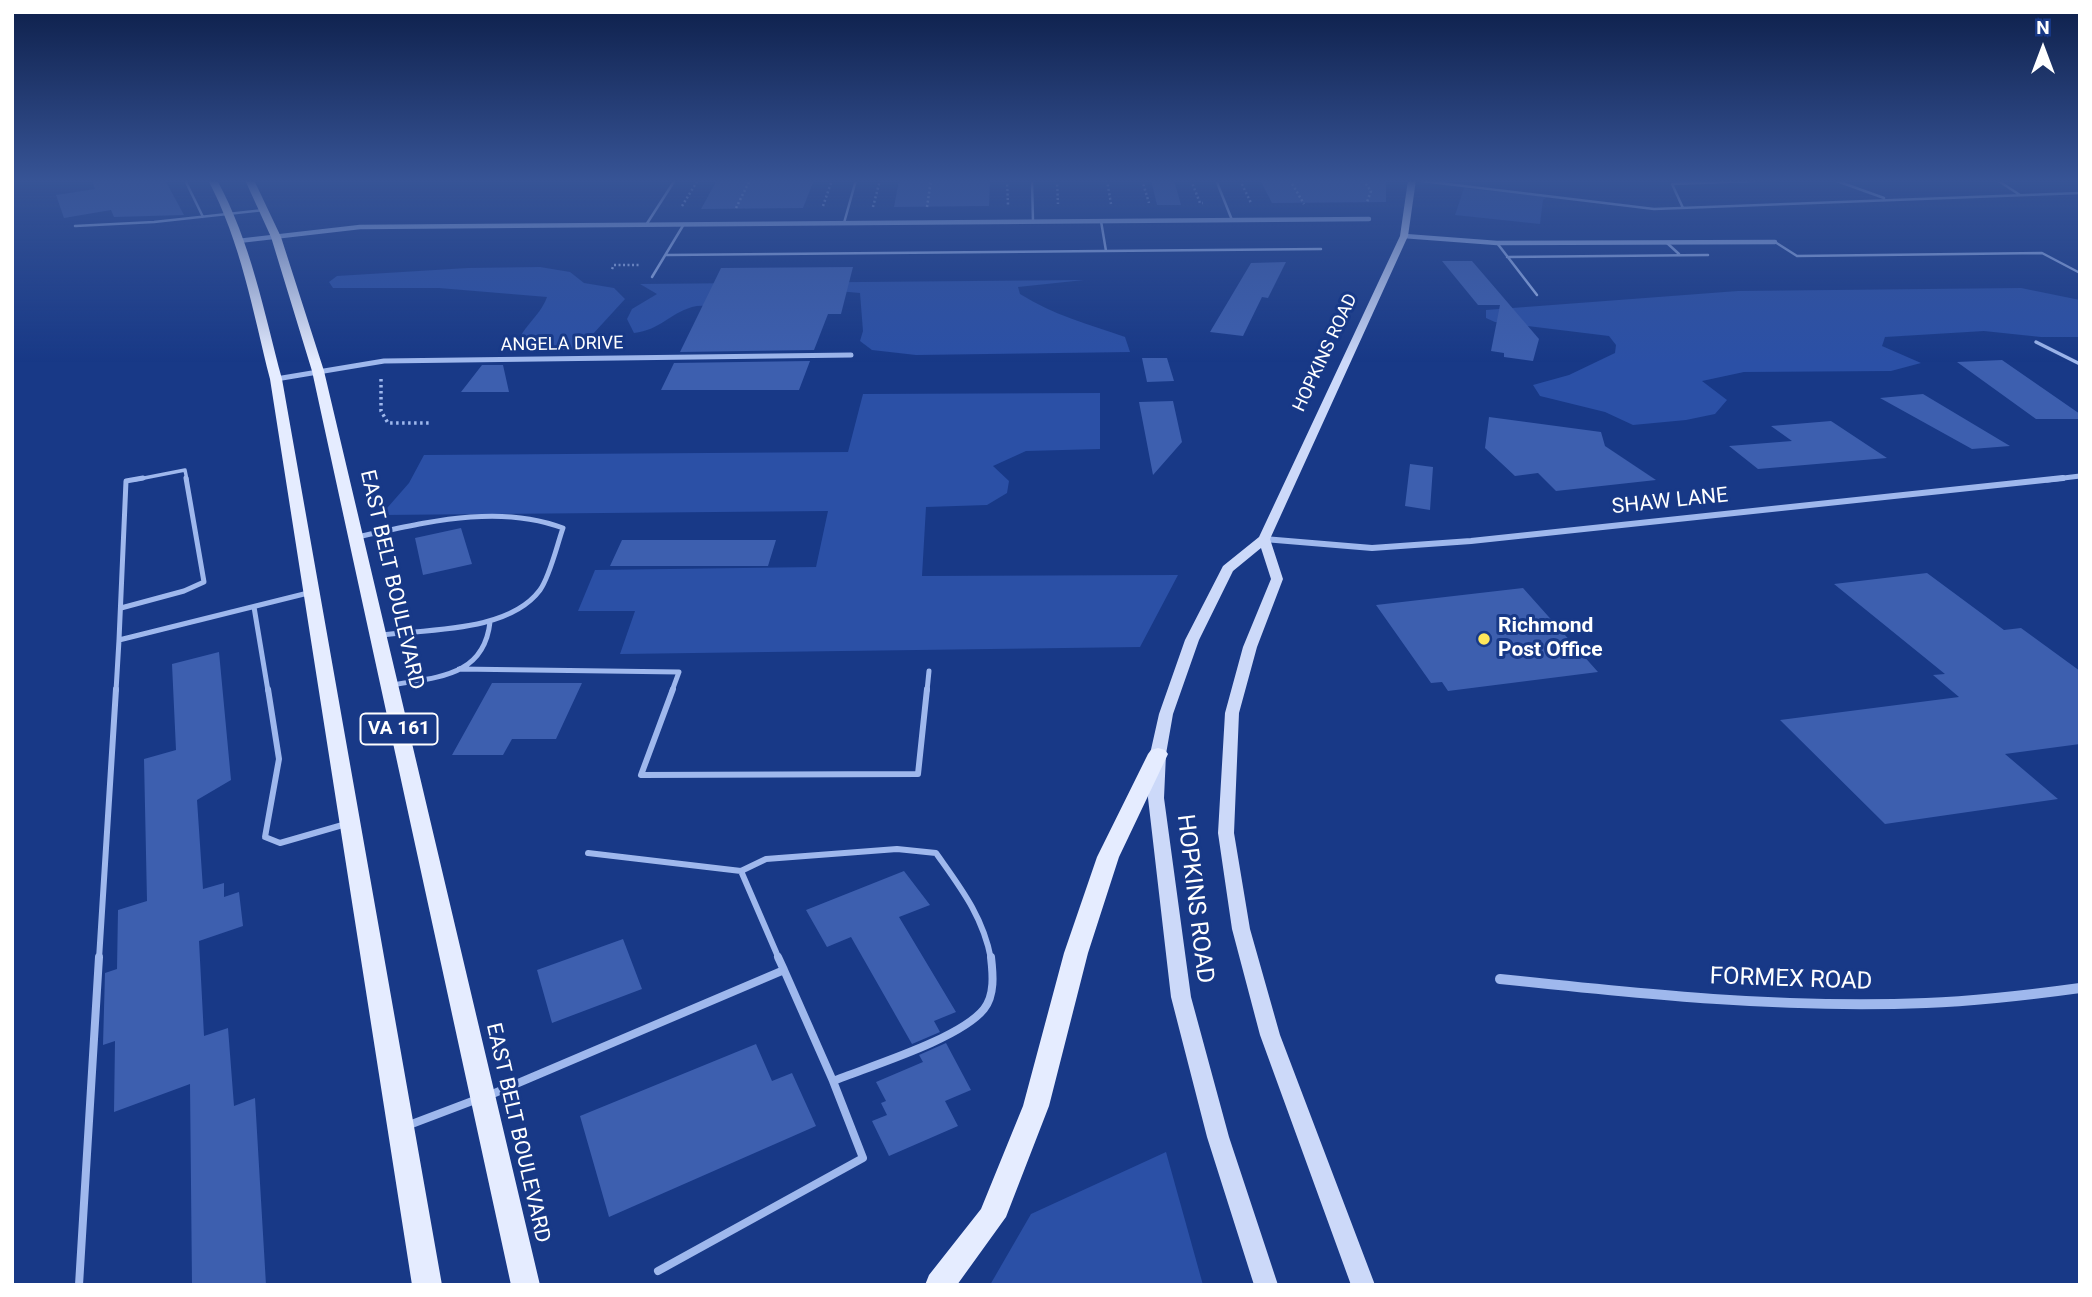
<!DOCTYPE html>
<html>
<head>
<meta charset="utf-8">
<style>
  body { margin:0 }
  #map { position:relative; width:2092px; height:1297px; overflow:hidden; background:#183987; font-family:Roboto,sans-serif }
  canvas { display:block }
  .frame { position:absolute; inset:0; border:14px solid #fff; pointer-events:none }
  .north { position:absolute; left:2008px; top:14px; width:70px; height:70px; -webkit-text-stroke:5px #183987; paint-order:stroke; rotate:0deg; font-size:19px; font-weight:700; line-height:28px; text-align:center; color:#fff }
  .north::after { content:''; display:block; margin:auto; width:24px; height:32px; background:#fff; clip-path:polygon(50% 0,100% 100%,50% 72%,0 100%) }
</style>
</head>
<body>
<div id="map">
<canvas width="2092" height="1297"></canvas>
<div class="frame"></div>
<div class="north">N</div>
</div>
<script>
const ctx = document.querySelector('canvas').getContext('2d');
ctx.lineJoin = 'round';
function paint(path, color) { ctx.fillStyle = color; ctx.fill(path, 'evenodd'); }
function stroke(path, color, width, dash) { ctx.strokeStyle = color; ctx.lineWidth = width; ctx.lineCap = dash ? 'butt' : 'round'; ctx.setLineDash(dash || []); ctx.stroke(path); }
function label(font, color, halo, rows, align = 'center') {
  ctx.font = font + ' Roboto,sans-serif'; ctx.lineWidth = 6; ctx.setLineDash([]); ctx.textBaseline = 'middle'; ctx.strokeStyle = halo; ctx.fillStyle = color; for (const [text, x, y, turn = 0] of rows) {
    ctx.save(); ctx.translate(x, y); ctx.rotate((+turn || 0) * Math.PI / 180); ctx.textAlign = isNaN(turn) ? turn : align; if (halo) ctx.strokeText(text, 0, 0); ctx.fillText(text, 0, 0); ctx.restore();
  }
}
paint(new Path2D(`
  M1464,188L1547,197L1543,200L1540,224L1455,215Z
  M540,267L570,272L584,283L614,288L625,299L592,335L612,347L598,350H515C520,328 540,317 547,297L439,288H333L329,282L337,276L468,268Z
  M1084,280L1018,287L1020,294C1053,315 1088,324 1125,337L1130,352L916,355L872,350L860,341L863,331L860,293C809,287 773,305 725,307C714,308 703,304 692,307C669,314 660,330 634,333L627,319L632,309L657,294L640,284Z
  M2021,288L2080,300V337H2041L1984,331L1885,337L1882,346L1921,363L1891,371L1744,372L1702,381L1727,400L1715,414L1686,420L1633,425L1605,412L1540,396L1533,385L1569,375L1615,353L1616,345L1609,336L1495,322L1486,318V310L1738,291Z
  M1100,393V449L1026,451L993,466L1009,481L1007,493L987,505L926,507L922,576L1178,575L1140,647L620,654L635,611H578L595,570L816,567L828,511L381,515L409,483L424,455L848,452L863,394Z
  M1166,1152L1203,1285H990L1031,1214Z`), '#2b50a6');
paint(new Path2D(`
  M92,180H165L184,215L114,217L111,210L64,218L56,195L95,189Z
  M717,180H814L803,208L701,209Z
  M899,180H990L989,206L894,207Z
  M1151,180H1174L1181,205H1157Z
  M1260,180H1386V202L1272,203Z
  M1442,261H1472L1539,339L1533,361L1504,357V353L1491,351L1500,305H1478Z
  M1286,262L1268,298L1262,297L1243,336L1210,332L1251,263Z
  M853,267L841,314H828L814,350L680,352L721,268Z
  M1142,358H1167L1174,381L1147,382Z
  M2002,360L2080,414V419H2036L1957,362Z
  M810,361L799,390H661L674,363Z
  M482,365H503L509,392H461Z
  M1923,394L2010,446L1972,449L1880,398Z
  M1173,401L1182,442L1153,475L1139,402Z
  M1489,417L1601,432L1605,446L1656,480L1556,491L1538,473L1515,476L1485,448Z
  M1831,421L1887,458L1758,469L1729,446L1792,441L1771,426Z
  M1410,464L1433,467L1430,510L1405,506Z
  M461,528L472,564L423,575L415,538Z
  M622,540H776L768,566H610Z
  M1927,573L2004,630L2021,628L2080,671V744L2005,754L2058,799L1885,824L1780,720L1959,697L1933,675L1945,674L1834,584Z
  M1523,588L1598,672L1448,691L1442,682L1431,683L1376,605Z
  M219,652L231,780L197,800L203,889L224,883V897L239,892L243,926L199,941L204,1036L228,1028L234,1106L255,1098L266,1285H192L190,1084L114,1112L115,1041L103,1045L105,973L117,969L118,910L147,901L144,759L176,750L172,664Z
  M492,683H582L556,739H512L503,755H452Z
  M904,871L930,905L899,917L956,1012L934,1021L940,1032L912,1044L851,937L827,947L806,910Z
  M623,939L642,989L552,1023L537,970Z
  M946,1043L971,1090L945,1101L958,1126L889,1156L872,1121L887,1115L881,1103L886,1101L876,1082L923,1062L919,1055Z
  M756,1044L772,1081L792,1073L816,1126L609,1217L580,1116Z`), '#3d5faf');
stroke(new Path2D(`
  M1007,180L1008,205
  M1057,180L1058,204
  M1107,180L1111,204
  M1142,180L1149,203
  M1191,180L1200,203H1203
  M1240,180L1251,203
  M1290,180L1304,204
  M1363,180L1371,191L1367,202
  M682,206L698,180
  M823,206L832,180
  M873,207L880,180
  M927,207L931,180
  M736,208L750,180
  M612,269L614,265H640`), '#9fb8ed', 2.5, [2, 2.5]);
stroke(new Path2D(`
  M381,379V411L388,423H430`), '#9fb8ed', 3.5, [2.5, 3.5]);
stroke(new Path2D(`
  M185,180L203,217
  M1032,180L1033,222
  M1216,180L1232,220
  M1414,180L1654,209L2080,193
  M1834,180L1884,198
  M1997,180L2020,195
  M1683,208L1672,184L1780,180
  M1101,221L1106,251
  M844,223L856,180
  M646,225L675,180
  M75,226L154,222L264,210
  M1775,242L1797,256L2042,253L2080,273
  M1497,243L1537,295
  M1667,243L1679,254
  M667,255L1321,249
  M1507,257L1708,255
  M652,277L684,224`), '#9fb8ed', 2.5);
stroke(new Path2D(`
  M2036,342L2080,364
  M134,480L185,470L187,480`), '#9fb8ed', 3.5);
stroke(new Path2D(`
  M357,537C424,523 497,503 563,528C557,545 550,576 540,590C509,632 429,629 381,635
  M254,607L268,691
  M121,608L184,591L204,582L186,478
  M119,640L126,481L143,478
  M459,669L679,672L672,691
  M392,685C437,677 484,677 490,622
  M116,691L119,640L308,593
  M927,691L929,671`), '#9fb8ed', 5);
stroke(new Path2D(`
  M268,689L279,759L265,837L280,843L346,824
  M673,689L641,775L918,774L927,689
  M588,853L741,871
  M99,959L116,689
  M779,959L741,871L766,859L897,849L936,853C960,887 983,916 991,959`), '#9fb8ed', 6);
stroke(new Path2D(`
  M778,957L784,970
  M833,1081C870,1066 960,1039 984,1009C995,995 993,974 991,957
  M490,1095L784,970L833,1081L863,1158L658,1271
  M409,1125L475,1100
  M79,1285L99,957`), '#9fb8ed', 8);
stroke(new Path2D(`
  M1404,236L1497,243L1775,242
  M238,241L360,227L1369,219`), '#9fb8ed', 4.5);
stroke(new Path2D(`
  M276,379L384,361L851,355
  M2047,480L2080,476`), '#9fb8ed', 5);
stroke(new Path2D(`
  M1264,539L1372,548L1471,541L2063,478`), '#9fb8ed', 6);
stroke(new Path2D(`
  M1500,979C1642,994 1784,1009 1926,1003C1978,1001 2029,995 2080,988`), '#9fb8ed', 10);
paint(new Path2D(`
  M1408,180H1416L1408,236L1270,539L1283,579L1257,647L1239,713L1234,833L1250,929L1280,1035L1375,1285H1351L1260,1035L1232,929L1218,833L1225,713L1243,647L1271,579L1261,548L1233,571L1199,640L1173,714L1166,754L1164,798L1191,997L1229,1137L1278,1285H1254L1207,1137L1171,997L1148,798L1150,754L1159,714L1185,640L1223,566L1259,537L1400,236Z`), '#ccd9f9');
paint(new Path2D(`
  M208,180H217C251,242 264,312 282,379L442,1285H412L270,379C253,312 241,242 208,180Z
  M245,180H254L281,237L324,371L540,1285H511L312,371L271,237Z
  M1158,748L1165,750L1168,754L1119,857L1088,953L1049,1106L1006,1217L957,1285H925L929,1275L981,1209L1023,1106L1064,953L1097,857L1148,754L1151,750Z`), '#e5ecff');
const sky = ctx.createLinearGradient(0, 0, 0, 362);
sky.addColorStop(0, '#0d1f4a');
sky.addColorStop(0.5, '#375496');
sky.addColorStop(1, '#37549600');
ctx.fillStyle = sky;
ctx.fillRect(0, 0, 2092, 362);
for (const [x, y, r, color] of [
  [1484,639,7,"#ffe75b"]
]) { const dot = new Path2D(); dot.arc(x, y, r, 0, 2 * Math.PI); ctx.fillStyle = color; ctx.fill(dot); stroke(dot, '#183987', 2.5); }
label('18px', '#fff', '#183987', [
  ["ANGELA DRIVE",562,345,-1],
  ["HOPKINS ROAD",1326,353,-65]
]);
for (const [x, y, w] of [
  [399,729,77]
]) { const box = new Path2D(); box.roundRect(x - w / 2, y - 15.5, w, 31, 5); ctx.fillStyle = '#183987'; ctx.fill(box); stroke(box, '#fff', 2); }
label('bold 19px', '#fff', null, [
  ["VA 161",399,729]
]);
label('21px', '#fff', '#183987', [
  ["SHAW LANE",1670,502,-6],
  ["EAST BELT BOULEVARD",391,580,77],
  ["EAST BELT BOULEVARD",517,1133,77]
]);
label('bold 21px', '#fff', '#183987', [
  ["Richmond",1498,627],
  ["Post Office",1498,651]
], 'left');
label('24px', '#fff', '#183987', [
  ["HOPKINS ROAD",1194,899,83],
  ["FORMEX ROAD",1791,980,2]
]);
</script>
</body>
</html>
